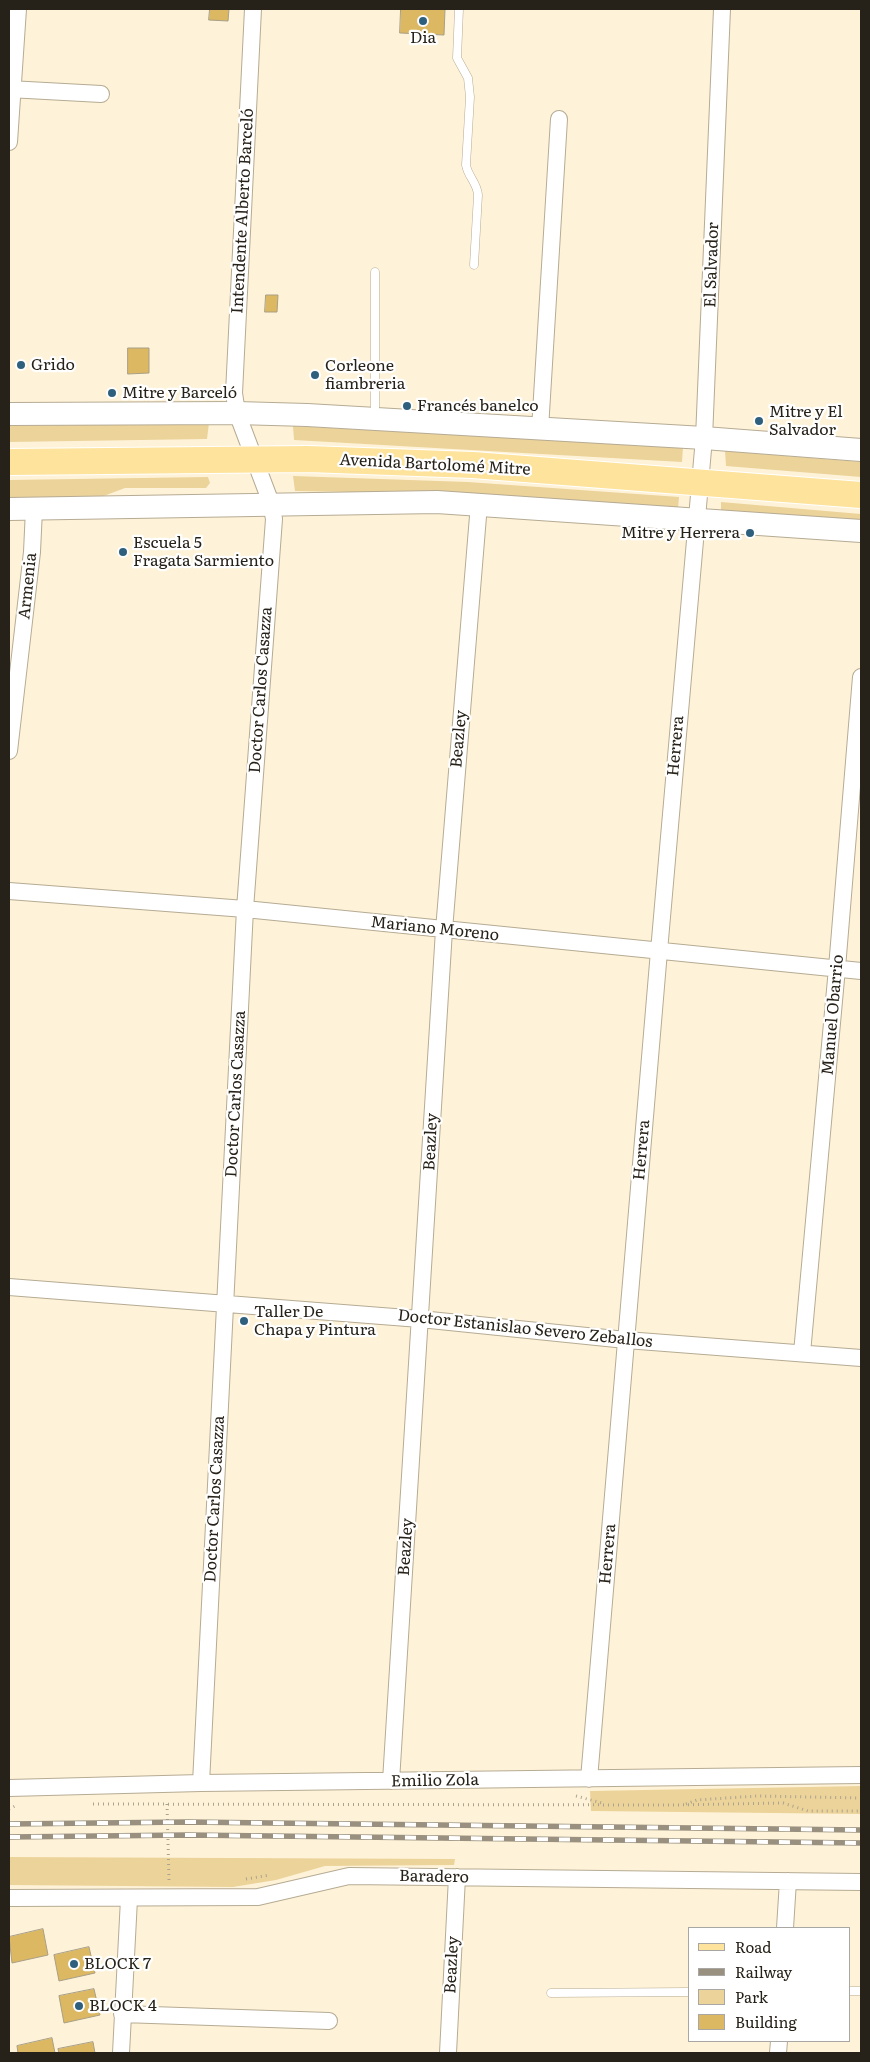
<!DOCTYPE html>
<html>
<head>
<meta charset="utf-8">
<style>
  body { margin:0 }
  #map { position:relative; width:870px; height:2062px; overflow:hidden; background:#fef3d9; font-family:Literata,serif }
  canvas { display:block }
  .frame { position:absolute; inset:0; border:10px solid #272219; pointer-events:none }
  .legend { position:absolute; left:688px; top:1927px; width:162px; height:115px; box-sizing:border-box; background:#fff; border:1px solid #a9a7a3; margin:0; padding:6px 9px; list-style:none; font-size:15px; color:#272219 }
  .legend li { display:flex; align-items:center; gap:10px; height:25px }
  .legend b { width:25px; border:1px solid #a9a7a3 }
</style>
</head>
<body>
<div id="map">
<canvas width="870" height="2062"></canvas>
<div class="frame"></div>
<ul class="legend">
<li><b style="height:6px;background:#fee39c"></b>Road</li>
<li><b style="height:6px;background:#99907f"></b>Railway</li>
<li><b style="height:14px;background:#ecd39a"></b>Park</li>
<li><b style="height:14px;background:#dbb861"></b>Building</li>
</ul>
</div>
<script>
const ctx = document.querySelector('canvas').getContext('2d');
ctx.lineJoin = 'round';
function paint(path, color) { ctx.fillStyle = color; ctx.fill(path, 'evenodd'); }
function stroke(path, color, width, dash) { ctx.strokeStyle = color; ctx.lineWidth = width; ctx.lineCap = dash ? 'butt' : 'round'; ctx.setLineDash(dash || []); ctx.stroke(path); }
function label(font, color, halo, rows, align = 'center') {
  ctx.font = font + ' Literata,serif'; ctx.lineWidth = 4.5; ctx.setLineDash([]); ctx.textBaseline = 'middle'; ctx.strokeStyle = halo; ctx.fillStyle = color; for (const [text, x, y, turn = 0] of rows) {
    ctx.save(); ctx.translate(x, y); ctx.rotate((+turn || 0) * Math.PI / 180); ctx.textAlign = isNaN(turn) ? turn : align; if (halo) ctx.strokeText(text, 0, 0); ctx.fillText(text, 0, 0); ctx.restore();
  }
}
paint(new Path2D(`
  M209,423L207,439L9,442V426Z
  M293,426L683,447L682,462L294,440Z
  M725,451L861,462V477L726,466Z
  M293,476L468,482L679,497L678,509L467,494L295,491Z
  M208,477L210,483L206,488H125L101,497L9,498V480Z
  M721,502L861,514V523L721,511Z
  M861,1786V1814L591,1811L590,1791Z
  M9,1857L455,1859L454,1865L325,1866L276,1880L233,1887L9,1885Z`), '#ecd39a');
const building = new Path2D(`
  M210,9H229L228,21L209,20Z
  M401,9H445L444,35L400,33Z
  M266,295H278L277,312H265Z
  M128,348H149V373L128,374Z
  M43,1929L48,1955L12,1963L9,1937Z
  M89,1947L95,1973L59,1981L54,1955Z
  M94,1989L100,2015L64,2023L59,1996Z
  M52,2038L55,2053H18L17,2046Z
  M93,2042L95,2053H59L58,2049Z`);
paint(building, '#dbb861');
stroke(building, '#a99f87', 1);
const lane = new Path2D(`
  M459,9L457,58L468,78L470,97L466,165C468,177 477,182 478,195L474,265
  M375,416V272
  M849,1991H861
  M551,1993L689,1992`);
const street = new Path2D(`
  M9,89L101,94
  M9,142L18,9
  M540,429L559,119
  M9,751L32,552L34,509
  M9,891L245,909L861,971
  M9,1287L420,1319L626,1340L861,1358
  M802,1353L837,968L861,677
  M589,1779L659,951L704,438L722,9
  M391,1781L444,930L479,504
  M201,1783L245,909L274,519L271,503L237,413L234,393L253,9
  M9,1788L201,1783L861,1775
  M9,1898L258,1897L349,1876L861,1882
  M785,1928L788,1881
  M122,2014L329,2021
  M121,2053L129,1899
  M448,2053L457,1877
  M778,2053L779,2041`);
const secondary = new Path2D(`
  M9,414L237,413L307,415L704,438L861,450
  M9,509L437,502L861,531`);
const primary = new Path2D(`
  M9,462L308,459L473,465L861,495`);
stroke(lane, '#b6ab93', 9);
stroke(street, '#b6ab93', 18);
stroke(secondary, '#b6ab93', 24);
stroke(primary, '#fff', 28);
stroke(new Path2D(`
  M576,1796L602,1803
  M93,1804L673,1805L783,1803L808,1811H861
  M167,1804L169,1880
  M686,1804L697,1800L757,1796L861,1798
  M9,1809L17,1805
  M246,1879L270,1875`), '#aca38f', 3, [1, 4]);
stroke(lane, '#fff', 8);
stroke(street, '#fff', 16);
stroke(secondary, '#fff', 22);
stroke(primary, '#fee39c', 26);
const rail = new Path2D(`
  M9,1824L187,1822L861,1830
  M9,1837L187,1835L861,1843`);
stroke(rail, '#99907f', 5.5);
stroke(rail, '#fff', 4, [11]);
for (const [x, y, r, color] of [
  [423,21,5,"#2e5f7d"],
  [21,365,5,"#2e5f7d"],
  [315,375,5,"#2e5f7d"],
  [112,393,5,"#2e5f7d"],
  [407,406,5,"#2e5f7d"],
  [759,421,5,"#2e5f7d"],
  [750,533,5,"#2e5f7d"],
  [123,552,5,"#2e5f7d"],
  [244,1321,5,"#2e5f7d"],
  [74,1964,5,"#2e5f7d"],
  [79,2006,5,"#2e5f7d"]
]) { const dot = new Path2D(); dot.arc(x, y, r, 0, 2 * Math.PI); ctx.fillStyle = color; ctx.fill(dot); stroke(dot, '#fff', 2); }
label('16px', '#272219', '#fff', [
  ["Dia",423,38,"center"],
  ["Grido",31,365],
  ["Corleone",325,366],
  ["fiambreria",325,384],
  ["Mitre y Barceló",122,393],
  ["Francés banelco",417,406],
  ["Mitre y El",769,412],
  ["Salvador",769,430],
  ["Mitre y Herrera",740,533,"right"],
  ["Escuela 5",133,543],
  ["Fragata Sarmiento",133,561],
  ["Taller De",254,1312],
  ["Chapa y Pintura",254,1330],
  ["BLOCK 7",84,1964],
  ["BLOCK 4",89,2006]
], 'left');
label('16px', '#272219', '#fff', [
  ["Intendente Alberto Barceló",243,211,-87],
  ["El Salvador",712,265,-88],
  ["Avenida Bartolomé Mitre",435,465,3],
  ["Armenia",28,586,-84],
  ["Doctor Carlos Casazza",261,690,-86],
  ["Beazley",459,739,-85],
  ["Herrera",676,746,-85],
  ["Mariano Moreno",435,929,6],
  ["Manuel Obarrio",833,1015,-85],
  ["Doctor Carlos Casazza",236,1094,-87],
  ["Beazley",431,1142,-87],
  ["Herrera",642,1150,-85],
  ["Doctor Estanislao Severo Zeballos",525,1329,6],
  ["Doctor Carlos Casazza",215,1499,-87],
  ["Beazley",406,1547,-86],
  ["Herrera",608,1554,-85],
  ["Emilio Zola",435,1781,-1],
  ["Baradero",434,1877,1],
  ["Beazley",452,1965,-87]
]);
</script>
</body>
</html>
